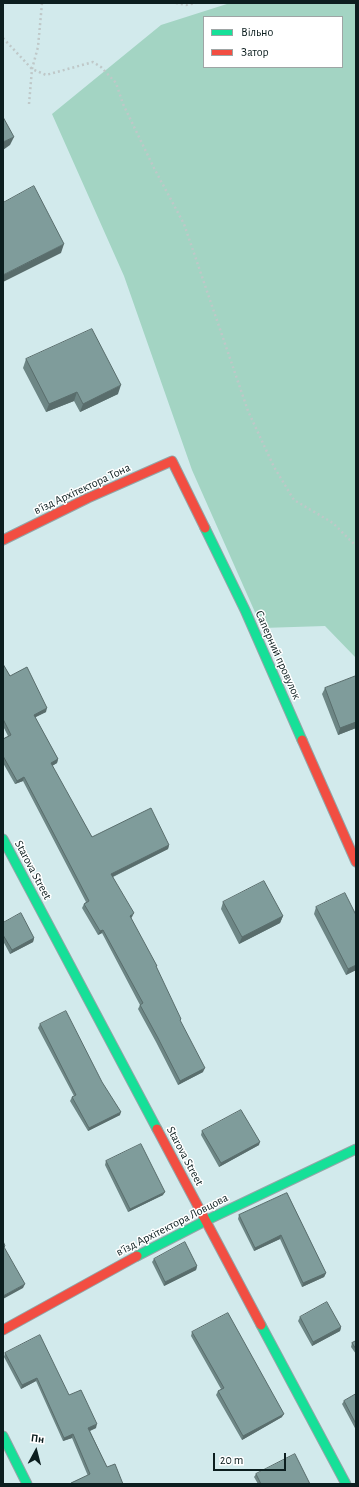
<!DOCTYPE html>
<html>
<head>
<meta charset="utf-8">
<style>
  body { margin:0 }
  #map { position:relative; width:359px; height:1487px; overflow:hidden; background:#d2eaec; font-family:"Alegreya Sans",sans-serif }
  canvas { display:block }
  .frame { position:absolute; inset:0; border:4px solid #0c1e1f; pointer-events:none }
  .legend { position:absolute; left:203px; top:16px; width:140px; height:52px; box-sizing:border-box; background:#fff; border:1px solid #9ea5a5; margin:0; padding:5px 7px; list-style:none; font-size:12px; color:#0c1e1f }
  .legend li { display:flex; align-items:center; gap:8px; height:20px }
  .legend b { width:20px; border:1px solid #9ea5a5 }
  .north { position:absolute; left:16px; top:1431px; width:40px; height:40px; -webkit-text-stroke:3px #fff; paint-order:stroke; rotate:7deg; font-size:11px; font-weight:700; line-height:16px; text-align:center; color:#0c1e1f }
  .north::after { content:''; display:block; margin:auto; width:14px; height:18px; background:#0c1e1f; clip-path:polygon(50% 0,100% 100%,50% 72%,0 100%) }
  .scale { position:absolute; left:213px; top:1453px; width:73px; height:18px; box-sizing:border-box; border:2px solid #0c1e1f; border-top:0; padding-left:5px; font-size:12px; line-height:14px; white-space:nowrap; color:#0c1e1f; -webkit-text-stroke:3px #fff; paint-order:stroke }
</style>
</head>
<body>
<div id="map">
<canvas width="359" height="1487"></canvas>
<div class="frame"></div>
<ul class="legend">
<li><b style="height:5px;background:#16e098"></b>Вільно</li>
<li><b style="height:5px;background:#f24e42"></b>Затор</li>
</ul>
<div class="north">Пн</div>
<div class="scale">20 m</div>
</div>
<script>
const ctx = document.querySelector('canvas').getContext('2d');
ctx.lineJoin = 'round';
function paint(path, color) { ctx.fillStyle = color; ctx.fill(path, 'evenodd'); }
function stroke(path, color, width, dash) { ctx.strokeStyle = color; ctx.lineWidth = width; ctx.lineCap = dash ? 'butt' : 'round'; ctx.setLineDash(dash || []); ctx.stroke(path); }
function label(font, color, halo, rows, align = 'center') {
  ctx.font = font + ' "Alegreya Sans",sans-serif'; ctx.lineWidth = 3; ctx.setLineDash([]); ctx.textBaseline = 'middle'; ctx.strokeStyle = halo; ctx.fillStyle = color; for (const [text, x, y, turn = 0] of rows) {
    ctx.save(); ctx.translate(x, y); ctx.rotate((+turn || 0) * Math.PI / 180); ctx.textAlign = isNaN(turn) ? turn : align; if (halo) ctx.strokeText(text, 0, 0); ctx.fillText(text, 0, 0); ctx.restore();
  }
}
paint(new Path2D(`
  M230,3H356V658L325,626L262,628L192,470L124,276L52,114L161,25ZM204,17H342V67H204Z`), '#a3d4c3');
const fast = new Path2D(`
  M205,528L245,610L302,740
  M3,839L157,1129
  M137,1256L205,1221L356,1149
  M261,1325L346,1484
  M3,1436L27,1484`);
const jam = new Path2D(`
  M3,540L88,498L172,461L205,528
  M302,740L356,862
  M157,1129L261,1325
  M3,1330L137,1256`);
stroke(fast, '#92a5a7', 11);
stroke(jam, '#92a5a7', 11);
stroke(new Path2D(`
  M176,3L186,5L196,3
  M3,38L32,69L46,75L93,62L101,67L116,83L123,104L154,168L184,224L248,411L274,467L294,500L333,523L356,546
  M29,104L32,69L38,47L42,3`), '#bfc8c8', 2.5, [2, 3]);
stroke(fast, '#16e098', 9);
stroke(jam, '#f24e42', 9);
paint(new Path2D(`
  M26,359L118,394L80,412L74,401L46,412L23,368Z
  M3,664L10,676L46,712L35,717L58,759L57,763L52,766L92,837L169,845L168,849L113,877L132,917L131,918L156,968L203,1072L178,1085L156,1042L138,1009L140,1005L102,933L98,935L82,908L84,904L86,902L23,781L15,784L3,763V739L8,736L3,726Z
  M356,676V728L338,735L322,694L325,688Z
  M223,902L283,916L280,923L239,944L221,909Z
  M316,907L356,970L346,975L314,914Z
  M3,923L34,938L33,942L10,954L3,941Z
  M40,1024L120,1115L88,1131L70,1101L72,1097L74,1096L38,1028Z
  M202,1131L259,1145L219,1167L201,1135Z
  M106,1161L163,1195L128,1212L105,1165Z
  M287,1193L326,1273L324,1277L302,1287L280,1239L254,1251L238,1219L239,1215Z
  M154,1259L197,1266L196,1270L164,1286L152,1262Z
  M300,1317L341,1327L340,1331L312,1346L298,1321Z
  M192,1332L282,1417L242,1440L216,1395L218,1391L221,1389L191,1336Z
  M356,1341V1354L351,1347L352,1343Z
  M5,1353L69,1395L96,1428L90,1431L107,1467L123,1484H70L71,1483L88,1476L72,1438L63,1441L36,1381L21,1389L4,1357Z
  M356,1394V1430L342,1404L344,1401Z
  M256,1474L310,1484H258L254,1477Z`), '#6d8685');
paint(new Path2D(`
  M14,137L10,145L3,150V142Z
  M64,244L61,253L3,282V275Z
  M121,385L118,394L80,412L83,404Z
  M77,392L74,401L46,412L49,404Z
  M47,708L46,712L32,719L34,715Z
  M356,722V728L338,735L340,728Z
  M58,759L57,763L50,767L51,763Z
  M24,777L23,781L15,784L17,781Z
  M169,845L168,849L110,878L111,874Z
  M134,913L132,917L128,920L130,916Z
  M283,916L280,923L239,944L242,937Z
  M103,930L102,933L98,935L100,931Z
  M34,938L33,942L10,954L12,950Z
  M356,965V970L346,975L348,969Z
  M205,1068L203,1072L178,1085L180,1081Z
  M121,1112L120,1115L88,1131L89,1128Z
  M260,1142L259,1145L219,1167L221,1163Z
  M165,1192L163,1195L128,1212L130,1209Z
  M281,1235L280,1239L254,1251L255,1248Z
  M197,1266L196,1270L164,1286L165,1282Z
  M326,1273L324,1277L302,1287L303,1283Z
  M25,1284L23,1288L3,1299V1296Z
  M341,1327L340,1331L312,1346L313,1342Z
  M37,1378L36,1381L21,1389L22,1385Z
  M284,1414L282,1417L242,1440L243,1436Z
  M97,1424L96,1428L87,1432L88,1428Z
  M73,1434L72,1438L63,1441L64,1438Z`), '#596d6c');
const building = new Path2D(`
  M3,117L14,137L3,142Z
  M34,186L64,244L3,275V203Z
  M92,329L121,385L83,404L77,392L49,404L26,359Z
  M3,664L10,676L27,667L47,708L34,715L58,759L51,763L92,837L151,808L169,845L111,874L134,913L130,916L157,966H156L181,1019L180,1020L205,1068L180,1081L158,1038L140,1005L143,1003L103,930L100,931L84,904L89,901L24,777L17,781L3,756V739L11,735L3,719Z
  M356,676V722L340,728L325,688Z
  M264,881L283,916L242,937L223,902Z
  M345,893L356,915V965L348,969L316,907Z
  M21,913L34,938L12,950L3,935V923Z
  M66,1011L102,1082L121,1112L89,1128L72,1097L76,1095L40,1024Z
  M241,1110L260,1142L221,1163L202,1131Z
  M141,1144L165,1192L130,1209L106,1161Z
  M287,1193L326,1273L303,1283L281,1235L255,1248L239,1215Z
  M3,1241L5,1246L4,1247L25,1284L3,1296Z
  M185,1242L197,1266L165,1282L154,1259Z
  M327,1302L341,1327L313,1342L300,1317Z
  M228,1313L284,1414L243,1436L218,1391L224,1388L192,1332Z
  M40,1335L69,1395L81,1390L97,1424L88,1428L107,1467L115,1464L123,1484H71V1483L90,1474L73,1434L64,1438L37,1378L22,1385L5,1353Z
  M356,1341V1349L352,1343Z
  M356,1394V1424L344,1401Z
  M295,1454L310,1484H261L256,1474Z`);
paint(building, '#7f9c9b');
stroke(building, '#596d6c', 1);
label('12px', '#0c1e1f', '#fff', [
  ["в’їзд Архітектора Тона",82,489,-25],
  ["Саперний провулок",278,655,66],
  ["Starova Street",33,870,62],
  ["Starova Street",185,1156,62],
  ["в’їзд Архітектора Ловцова",172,1225,-27]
]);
</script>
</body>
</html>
